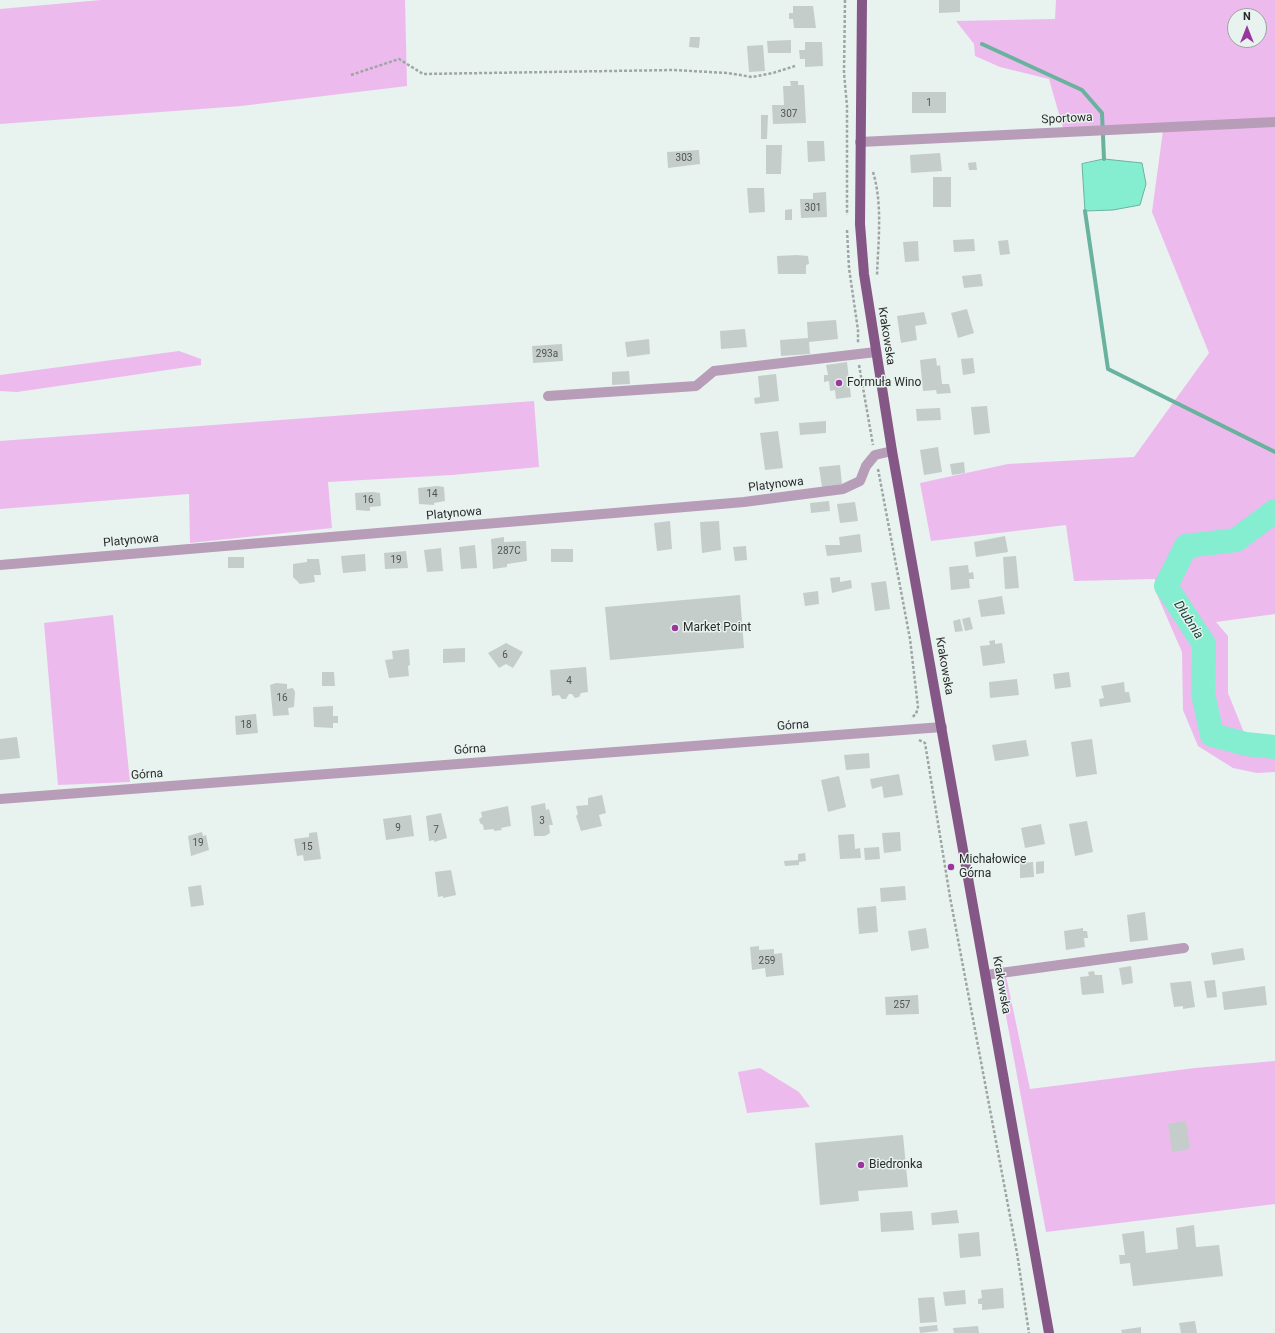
<!DOCTYPE html>
<html>
<head>
<meta charset="utf-8">
<style>
  body { margin:0 }
  #map { position:relative; width:1275px; height:1333px; overflow:hidden; background:#e8f2ef; font-family:Roboto,sans-serif }
  canvas { display:block }
  .north { position:absolute; left:1227px; top:8px; width:40px; height:40px; box-sizing:border-box; background:#e8f2ef; border:1px solid #9ca3a1; border-radius:50%; rotate:0deg; font-size:11px; font-weight:700; line-height:16px; text-align:center; color:#292c2b }
  .north::after { content:''; display:block; margin:auto; width:14px; height:18px; background:#9a379e; clip-path:polygon(50% 0,100% 100%,50% 72%,0 100%) }
</style>
</head>
<body>
<div id="map">
<canvas width="1275" height="1333"></canvas>
<div class="north">N</div>
</div>
<script>
const ctx = document.querySelector('canvas').getContext('2d');
ctx.lineJoin = 'round';
function paint(path, color) { ctx.fillStyle = color; ctx.fill(path, 'evenodd'); }
function stroke(path, color, width, dash) { ctx.strokeStyle = color; ctx.lineWidth = width; ctx.lineCap = dash ? 'butt' : 'round'; ctx.setLineDash(dash || []); ctx.stroke(path); }
function label(font, color, halo, rows, align = 'center') {
  ctx.font = font + ' Roboto,sans-serif'; ctx.lineWidth = 3; ctx.setLineDash([]); ctx.textBaseline = 'middle'; ctx.strokeStyle = halo; ctx.fillStyle = color; for (const [text, x, y, turn = 0] of rows) {
    ctx.save(); ctx.translate(x, y); ctx.rotate((+turn || 0) * Math.PI / 180); ctx.textAlign = isNaN(turn) ? turn : align; if (halo) ctx.strokeText(text, 0, 0); ctx.fillText(text, 0, 0); ctx.restore();
  }
}
paint(new Path2D(`
  M101,0H405L407,86L241,106L0,124V9Z
  M1056,0H1275V614L1216,622L1228,636V693L1245,735L1275,736V772L1257,773L1233,768L1198,746L1183,710L1182,652L1155,590V579L1074,581L1066,525L931,541L920,483L1008,464L1134,457L1209,353L1152,212L1164,123L1063,128L1049,79L1000,67L975,56L974,44L956,21L1055,19ZM1235,16H1259V40H1235Z
  M179,351L201,359V365L17,392L0,391V375Z
  M534,401L539,467L452,475L328,482L332,528L190,543L189,494L0,509V441Z
  M113,615L130,782L58,785L44,623Z
  M1006,976L1030,1089L1195,1068L1275,1061V1204L1046,1232L999,978Z
  M760,1068L799,1092L810,1107L747,1113L738,1072Z`), '#edbaee');
const water = new Path2D(`
  M1104,159L1142,163L1146,184L1140,205L1113,210L1085,211L1082,164Z`);
paint(water, '#85edd0');
stroke(water, '#69b39e', 1);
stroke(new Path2D(`
  M982,44L1082,90L1102,113L1104,159
  M1085,211L1108,369L1275,452`), '#69b39e', 4);
stroke(new Path2D(`
  M1275,511L1236,540L1186,546L1166,586L1204,644L1203,693L1212,735L1246,744L1275,747`), '#85edd0', 24);
paint(new Path2D(`
  M939,0H960V12L939,13Z
  M793,6H813L816,28H794L793,19H789V13H793Z
  M690,37H700L699,48L689,47Z
  M791,40V53H768L767,41Z
  M805,42H822L823,66L805,67V59H800L799,50H805Z
  M763,45L765,71L749,72L747,46Z
  M790,81H798V85H804L806,123L773,124L772,105H784L783,86H791Z
  M912,92H946V113H912Z
  M761,115H768L767,139H761Z
  M807,141H824L825,161L808,162Z
  M766,145H782L781,174H766Z
  M699,150L700,164L668,168L667,152Z
  M940,153L942,171L911,173L910,155Z
  M976,162L977,170H969L968,163Z
  M933,177H951V207H933Z
  M747,188H764L765,212L749,213Z
  M826,192L827,217L801,218L800,199H813V193Z
  M792,209V220H785V210Z
  M974,239L975,251L954,252L953,240Z
  M1008,240L1010,254L1000,255L998,241Z
  M918,241L919,261L905,262L903,242Z
  M797,255L808,256L809,264L806,265V274H778L777,256Z
  M981,274L983,286L964,288L962,276Z
  M967,309L974,333L958,338L951,313Z
  M924,312L927,324L915,326L917,340L901,343L897,316Z
  M836,320L838,339L809,342L810,354L781,356L780,340L808,338L807,322Z
  M745,329L747,347L721,349L720,331Z
  M649,339L650,354L627,357L625,342Z
  M562,344L563,361L533,363L532,346Z
  M936,358L937,366L940,365L942,384H949L951,393L937,394L936,390L923,391L920,360Z
  M973,358L975,373L963,375L961,359Z
  M847,362L851,397L836,399L835,390L830,391L829,381L824,382V375H828L826,365Z
  M629,371L630,384L612,385V372Z
  M776,374L779,401L755,404L754,398L760,397L758,376Z
  M987,406L990,433L974,435L971,407Z
  M940,408L941,420L917,421L916,409Z
  M826,421V433L800,435L799,423Z
  M778,431L783,468L765,470L760,433Z
  M938,447L942,472L924,475L920,450Z
  M964,462L965,473L952,475L950,464Z
  M840,465L842,484L822,487L819,467Z
  M437,486L444,487L445,501L434,503V505L419,504L418,488Z
  M373,492L380,493L381,506L370,507V511L356,510L355,493Z
  M829,501L830,511L811,513L810,503Z
  M855,502L858,521L840,523L837,504Z
  M670,521L672,549L657,551L654,523Z
  M719,521L721,550L702,553L700,522Z
  M860,534L862,552L827,556L825,545H840L839,537Z
  M1005,536L1008,552L976,557L974,542Z
  M504,537V542L526,541L527,561L507,564V567L493,569L491,539Z
  M475,545L477,568L461,569L459,547Z
  M746,546L747,560L735,561L733,547Z
  M441,548L443,571L427,572L424,550Z
  M551,549H573V562H551Z
  M406,551L408,568L385,569L384,553Z
  M365,554L366,571L343,573L341,556Z
  M1016,556L1019,588L1005,589L1003,557Z
  M228,557H244V568H228Z
  M307,559H319L321,575H314L315,582L300,584L293,577V564L307,562Z
  M968,565L969,573L973,572L974,579H969L970,588L951,590L949,567Z
  M840,577V582L851,580L852,588L832,593L830,578Z
  M886,581L890,609L875,611L871,583Z
  M818,591L819,604L805,606L803,593Z
  M740,595L744,648L610,660L605,607Z
  M1002,596L1005,614L981,617L978,600Z
  M970,617L973,629L965,631L962,619Z
  M960,619L963,631L955,632L953,621Z
  M995,640V644L1002,643L1005,663L983,666L980,646L990,645L989,641Z
  M506,643L523,652L513,668L506,664L499,668L488,653Z
  M465,648V662L443,663V649Z
  M409,649L410,665L408,666L409,676L389,678L385,660L393,659L392,651Z
  M586,667L588,692L581,693L579,697L575,698L572,694H569L566,699H562L559,695L552,696L550,670Z
  M322,672H334L335,686H322Z
  M1069,672L1071,687L1055,689L1053,674Z
  M1017,679L1019,695L990,698L989,682Z
  M1124,682L1125,692H1129L1131,702L1100,707L1099,699L1104,698L1101,686Z
  M276,683L287,684V689L293,688L295,692L294,707L288,708L289,715L273,716L270,685Z
  M333,706V716H338V723H333V728L314,727L313,707Z
  M256,714L258,733L236,735L235,716Z
  M17,737L20,758L0,760V739Z
  M1092,739L1097,774L1076,777L1071,742Z
  M1026,740L1029,756L995,761L992,745Z
  M869,753L870,768L846,770L844,755Z
  M899,774L903,795L884,798L882,786L872,789L870,779Z
  M839,776L846,807L828,812L821,780Z
  M602,795L606,813L599,815L602,826L581,831L576,816L578,814L576,806L588,805V798Z
  M545,803L546,810L549,809L553,825H549L550,833L545,836H534L531,806Z
  M508,806L511,826L501,828L502,830L494,831V829L484,830L483,825L480,823L479,819L482,817L481,812Z
  M441,813L447,838L434,842V840L429,841L426,816Z
  M411,815L414,836L386,840L383,819Z
  M1087,821L1093,852L1075,856L1069,824Z
  M1041,824L1045,844L1025,848L1021,828Z
  M202,832L203,836L206,835L209,850L191,856L188,836Z
  M317,832L321,859L304,861L303,855L297,856L294,839L309,837V833Z
  M900,832L901,851L884,853L882,833Z
  M854,834L855,849L860,848L861,858L840,859L838,835Z
  M879,847L880,859L865,860L864,848Z
  M805,853L806,861L799,862V865L785,866L784,861L798,860V854Z
  M1044,861V873L1036,874V862Z
  M1033,862L1034,877L1020,878V863Z
  M451,870L456,895L443,898V896L438,897L435,872Z
  M201,885L204,905L191,907L188,887Z
  M905,886L906,900L881,902L880,888Z
  M876,906L878,932L859,934L857,908Z
  M1145,912L1148,940L1130,942L1127,915Z
  M926,928L929,948L911,951L908,931Z
  M1083,928V931H1087L1088,938H1084L1085,947L1066,950L1064,931Z
  M759,946V950L774,949V954L782,953L784,975L766,977L765,968L752,970L750,947Z
  M1243,948L1245,960L1213,965L1211,953Z
  M1131,966L1133,983L1122,985L1119,968Z
  M1094,971L1095,975H1102L1104,993L1082,995L1080,977L1089,976L1088,972Z
  M1215,980L1217,997L1207,998L1204,981Z
  M1191,981L1195,1007L1183,1009V1006L1174,1007L1170,983Z
  M1265,986L1267,1005L1224,1010L1222,992Z
  M918,995L919,1014L886,1015L885,997Z
  M1186,1121L1190,1149L1172,1152L1168,1124Z
  M903,1135L908,1187L858,1191L859,1201L820,1205L815,1143Z
  M957,1210L959,1223L932,1225L931,1213Z
  M912,1211L914,1230L881,1232L880,1213Z
  M1194,1225L1196,1247L1219,1245L1223,1276L1133,1286L1130,1263L1120,1264L1119,1255H1125L1122,1234L1144,1231L1146,1253L1178,1249L1176,1228Z
  M979,1232L981,1256L960,1258L958,1234Z
  M1003,1288L1004,1308L982,1310V1304H978V1299L982,1298L981,1290Z
  M965,1290L966,1304L945,1306L943,1292Z
  M934,1297L937,1322L920,1323L918,1298Z
  M1195,1321L1197,1333H1181L1179,1323Z
  M937,1325L938,1331L920,1333L919,1327Z
  M978,1326L979,1333H954L953,1328Z
  M1141,1327V1333H1122L1121,1330Z`), '#c4cdca');
stroke(new Path2D(`
  M845,0L844,73L847,106V215
  M351,75L399,59L423,74L673,70L728,73L752,77L773,73L795,66
  M873,172C883,205 878,243 877,276
  M847,230L849,268L858,330V344
  M859,365L873,445
  M878,469L910,639L918,707L916,714L911,718
  M919,740L925,743L950,897L1017,1253L1029,1333`), '#9ea6a3', 2.5, [3, 2]);
stroke(new Path2D(`
  M860,142L1275,122
  M548,396L696,386L714,371L876,352
  M0,565L744,502L843,489L860,481L866,466L875,455L892,451
  M0,799L942,727
  M986,975L1184,948`), '#b79db7', 10);
stroke(new Path2D(`
  M862,0L860,224L864,274L892,451L1049,1333`), '#855786', 10);
for (const [x, y, r, color] of [
  [839,383,4,"#9a379e"],
  [675,628,4,"#9a379e"],
  [951,867,4,"#9a379e"],
  [861,1165,4,"#9a379e"]
]) { const dot = new Path2D(); dot.arc(x, y, r, 0, 2 * Math.PI); ctx.fillStyle = color; ctx.fill(dot); stroke(dot, '#e8f2ef', 1.5); }
label('10px', '#505453', null, [
  ["1",929,103],
  ["307",789,114],
  ["303",684,158],
  ["301",813,208],
  ["293a",547,354],
  ["14",432,494],
  ["16",368,500],
  ["287C",509,551],
  ["19",396,560],
  ["6",505,655],
  ["4",569,681],
  ["16",282,698],
  ["18",246,725],
  ["3",542,821],
  ["9",398,828],
  ["7",436,830],
  ["19",198,843],
  ["15",307,847],
  ["259",767,961],
  ["257",902,1005]
]);
label('12px', '#292c2b', '#e8f2ef', [
  ["Sportowa",1067,119,-3],
  ["Krakowska",886,336,81],
  ["Platynowa",776,485,-7],
  ["Platynowa",454,514,-5],
  ["Platynowa",131,541,-5],
  ["Krakowska",944,666,80],
  ["Górna",793,726,-4],
  ["Górna",470,750,-4],
  ["Górna",147,775,-4],
  ["Krakowska",1001,985,80]
]);
label('12px', '#292c2b', '#e8f2ef', [
  ["Formuła Wino",847,383],
  ["Market Point",683,628],
  ["Michałowice",959,860],
  ["Górna",959,874],
  ["Biedronka",869,1165]
], 'left');
label('italic 13px', '#0f3f33', '#e8f2ef', [
  ["Dłubnia",1188,620,57]
]);
</script>
</body>
</html>
